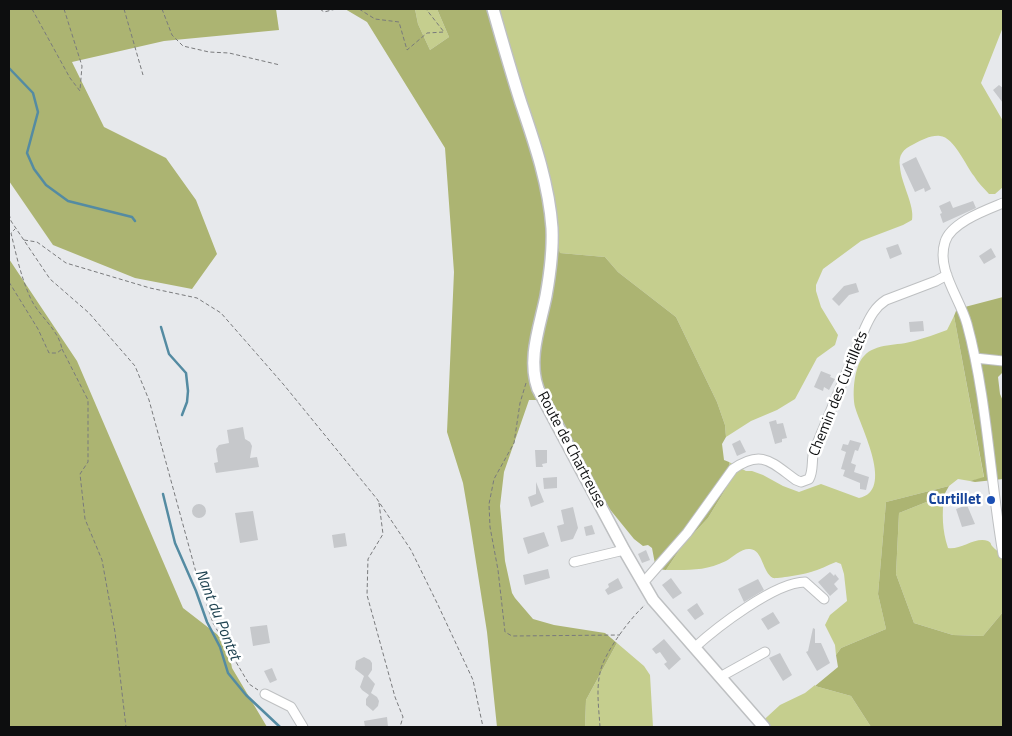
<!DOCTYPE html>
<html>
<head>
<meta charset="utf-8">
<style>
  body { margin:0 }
  #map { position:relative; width:1012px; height:736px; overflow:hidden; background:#e7e9ec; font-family:"Titillium Web",sans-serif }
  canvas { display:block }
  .frame { position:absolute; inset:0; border:10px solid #0d0e0f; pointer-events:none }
</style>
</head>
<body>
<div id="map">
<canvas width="1012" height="736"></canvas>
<div class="frame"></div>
</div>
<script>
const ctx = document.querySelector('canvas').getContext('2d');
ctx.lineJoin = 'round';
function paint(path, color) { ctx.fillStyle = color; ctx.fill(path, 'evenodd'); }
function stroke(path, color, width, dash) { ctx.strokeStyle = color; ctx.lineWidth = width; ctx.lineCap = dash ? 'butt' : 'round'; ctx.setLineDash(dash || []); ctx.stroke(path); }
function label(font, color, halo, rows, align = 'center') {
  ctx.font = font + ' "Titillium Web",sans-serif'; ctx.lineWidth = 5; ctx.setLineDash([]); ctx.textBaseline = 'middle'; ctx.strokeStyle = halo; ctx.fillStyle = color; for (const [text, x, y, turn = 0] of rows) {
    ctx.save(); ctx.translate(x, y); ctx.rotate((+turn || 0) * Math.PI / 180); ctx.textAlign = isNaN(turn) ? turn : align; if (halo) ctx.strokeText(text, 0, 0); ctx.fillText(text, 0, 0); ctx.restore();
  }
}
paint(new Path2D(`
  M415,9H437L449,37L430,50L418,24Z
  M495,9H1003V27L981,83L1003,121V187L995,194H989C984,188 978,183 974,176C966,166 954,137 940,136C931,135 922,140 914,144C903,149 898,155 900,167C901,183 915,206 912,220L903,225L861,241L823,269L816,285V291L821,307L838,335L835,345L817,358L795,399L777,410L751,421L726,437L725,425L717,402L676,317L618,272L605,257L560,253Z
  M954,316L984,478L970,481L958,479L949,486L886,502L878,594L886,629L841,648L836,655L835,645L825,625L830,615L847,601L844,574L841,564L836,562C828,565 819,570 811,572C806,574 776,579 773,578C762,572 763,550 750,549C742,548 733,557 726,561C705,571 690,570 666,570L682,546L708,518L722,495L731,480L729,462L746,471H752L763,475L783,486L799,492L821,484L859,498C895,491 861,428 855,407C852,394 854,366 864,356C875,343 898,346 914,341C925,338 936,334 947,330Z
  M944,495C942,514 942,530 948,548C961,550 976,536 988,541C993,544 989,543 993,547C995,550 1000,552 1003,554V612L983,636L953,635L914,623L896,574L899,513Z
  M617,643L644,666L650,675L653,727H585L586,700Z
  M815,685V686L851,696L871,727H756L780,705L805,693Z`), '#c5ce8e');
paint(new Path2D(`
  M9,9H276L279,30L164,41L72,62L104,127L166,158L196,200L217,254L192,289L135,278L53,245L9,181Z
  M345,9H415L418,24L430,50L449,37L437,9H495L560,253L605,257L618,272L676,317L717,402L725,425L726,437L722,444L724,460L729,462L731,480L722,495L708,518L682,546L666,570L656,569L652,548L648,545L643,546L634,539L608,507L551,400H529L504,472L500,506L505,561L512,593L515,598L533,619L554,625L605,633L617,643L586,700L585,727H497L487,632L470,524L463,483L447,432L454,272L445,148L367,22Z
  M9,259L77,361L183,608L227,642L232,668L267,727H9Z
  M1003,297V372L998,377L1000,394L1003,401V479L975,482L970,481L984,477L954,316L956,311L961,308Z
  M949,486L944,495L899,513L896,574L914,623L953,635L983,636L1003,612V727H871L851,696L815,686L838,667L836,655L841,648L886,629L878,594L886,502Z`), '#acb472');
stroke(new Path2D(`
  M9,68L33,93L38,112L27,153L34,169L46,185L68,201L132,217L135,221
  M161,327L169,354L186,373L188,391L187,402L182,415
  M163,494L175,543L196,591L207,622L220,647L228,673L246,695L280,727`), '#548ba2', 2.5);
paint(new Path2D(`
  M999,85L1003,88V103L993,90Z
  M916,157L931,189L925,192L924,188L915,192L902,164Z
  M950,201L953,208L973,201L976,208L943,223L940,214L942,213L939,206Z
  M898,244L902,254L890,259L886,248Z
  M991,248L996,257L984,264L979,256Z
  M856,283L859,292L849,295L839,306L832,299L844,286Z
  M923,321L924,331L910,332L909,322Z
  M821,371L831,375L830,377L835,379L829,390L824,387L823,391L814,387Z
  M776,420L777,424L783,423L787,438L782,439V442L775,444L769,422Z
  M243,427L245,439L250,442L252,446L250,458L257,457L259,467L216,473L214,463L218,462L216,449L219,445L229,443L227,430Z
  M740,440L746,452L737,456L732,444Z
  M850,440L861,443L858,451L855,450L851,463L856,465L854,472L869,477L866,490L860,489V483L843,476L845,470L841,469L846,452L841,450L843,444L848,445Z
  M535,450H547V463L542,464L543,467H536Z
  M557,477V488L544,489L543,478Z
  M536,482L544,502L531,507L528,497L536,494Z
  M192 511a7 7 0 1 1 14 0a7 7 0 1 1-14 0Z
  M967,505L975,524L962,527L956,509Z
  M573,507L578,528L573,539L561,542L557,526L564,524L561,510Z
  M253,511L258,540L240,543L235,513Z
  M592,525L595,534L586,536L584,527Z
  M544,532L549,546L528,554L523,538Z
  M345,533L347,546L334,548L332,535Z
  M646,550L650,560L642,563L638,554Z
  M548,569L550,578L525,585L523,575Z
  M830,572L834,576L835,574L839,579L834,584L838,589L830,596L818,582Z
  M618,578L623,588L608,595L605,590L609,587L608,584Z
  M671,578L682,593L673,599L662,585Z
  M758,579L764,590L744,602L738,589Z
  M697,603L704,614L695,620L687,610Z
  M773,612L780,623L768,630L761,619Z
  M267,625L270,643L253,646L250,627Z
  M813,628L815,629V643H821L830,663L817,671L806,652L808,651Z
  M664,639L681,659L669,670L664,664L667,662L660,652L656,654L652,649Z
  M780,653L792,675L783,681L769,658Z
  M364,657L370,660L372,663V670L368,676L375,684L371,693L377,697L379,701L378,706L373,711L366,705V699L369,695L362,690L360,687L364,676L355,669L356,661Z
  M272,668L277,680L270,683L264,671Z
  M387,717L388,727H365L364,721Z`), '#c6c8cb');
const minor = new Path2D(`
  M1003,203C986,210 950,223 945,242C936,270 960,298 967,324C987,397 990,479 1003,554
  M975,358L1003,361
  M574,562L624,550
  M643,583L687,533L733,469C762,449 771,462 796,480L801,482L809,479C814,470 811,460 814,451L865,328C870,317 875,307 886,300L936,281L947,275
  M694,648C716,628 775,582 805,582L824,599
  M720,677L765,652
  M265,694L291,707L303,727`);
const major = new Path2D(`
  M493,9C502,40 511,72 521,103C535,144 549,185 552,228C553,250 550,274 546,296C540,326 527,359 538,389L624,550L653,600L764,727`);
stroke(minor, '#bec0c2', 11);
stroke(major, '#bec0c2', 14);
stroke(new Path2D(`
  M32,9L70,78L80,91
  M64,9L82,66L80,90
  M124,9L143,75
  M162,9L172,35L183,46L209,52L229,53L280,65
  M320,9L324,12L336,9
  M359,9L375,19L399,22L407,50L427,33L444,32L426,9
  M9,214L11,221L50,279L89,313L135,366L149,400L197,576L213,623L249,684L258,690
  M24,240L37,242L66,263L150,288L197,298L221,313L284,385L377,499L411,550L438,605L473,680L483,727
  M9,282L38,329L49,353H57L62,349C58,328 38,316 30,297C21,277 16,254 11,233L15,229
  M62,349L88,400V462L80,474L85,519L102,560L115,632L126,727
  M526,383L520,403L514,443L494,479L489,504L490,527L498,570L505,632L512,636L620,635
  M379,503L383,534L368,559L367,595L395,697L403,717L400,727
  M600,727C599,710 596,690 600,673C603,654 631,617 645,605`), '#797a7c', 1, [4, 2.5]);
stroke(minor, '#fff', 9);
stroke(major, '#fff', 11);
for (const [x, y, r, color] of [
  [991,500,5,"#1a4fb4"]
]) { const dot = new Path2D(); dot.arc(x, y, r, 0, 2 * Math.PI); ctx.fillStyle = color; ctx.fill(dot); stroke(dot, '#fff', 2); }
label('15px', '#0d0e0f', '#fff', [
  ["Chemin des Curtillets",839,394,-68],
  ["Route de Chartreuse",571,450,62]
]);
label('bold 15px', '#164399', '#fff', [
  ["Curtillet",981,500]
], 'right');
label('italic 16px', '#1e4250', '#fff', [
  ["Nant du Pontet",217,615,68]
]);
</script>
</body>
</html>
